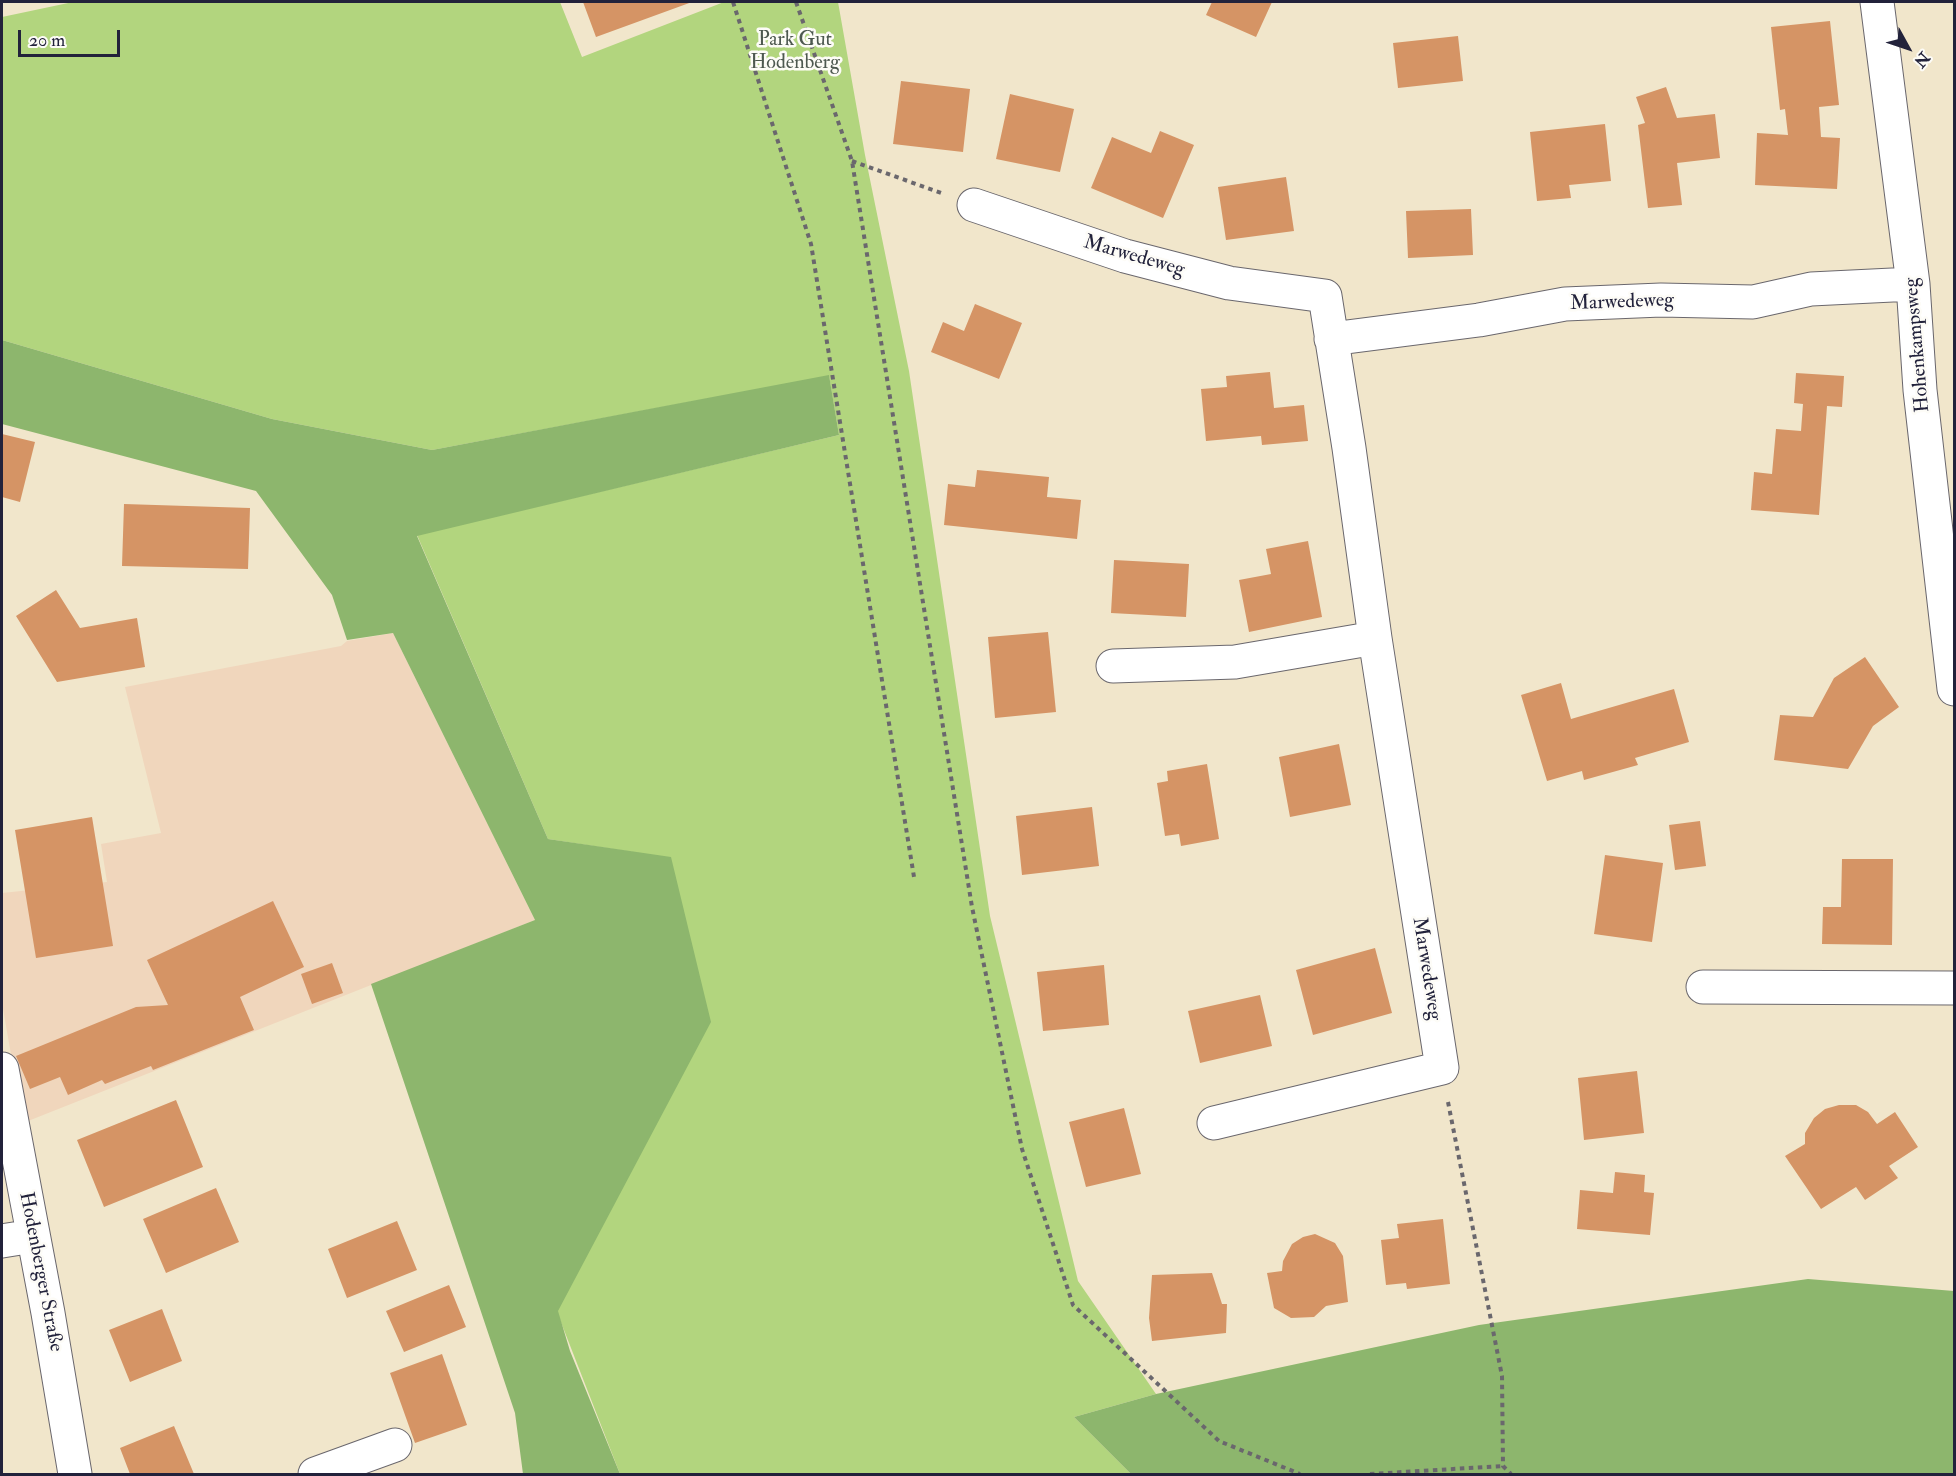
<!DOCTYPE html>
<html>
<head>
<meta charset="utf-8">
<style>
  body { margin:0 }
  #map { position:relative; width:1956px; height:1476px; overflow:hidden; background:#f1e6cb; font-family:"IM FELL Double Pica",serif }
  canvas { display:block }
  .frame { position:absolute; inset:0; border:3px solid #22223b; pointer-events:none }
  .north { position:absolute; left:1878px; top:18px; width:60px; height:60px; -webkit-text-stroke:4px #fdfcf7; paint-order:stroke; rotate:130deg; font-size:16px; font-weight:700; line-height:24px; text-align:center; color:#22223b }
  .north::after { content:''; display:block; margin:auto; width:21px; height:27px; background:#22223b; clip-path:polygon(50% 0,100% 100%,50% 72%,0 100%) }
  .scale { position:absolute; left:18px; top:30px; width:102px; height:27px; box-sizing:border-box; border:3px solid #22223b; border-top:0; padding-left:8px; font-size:18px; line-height:21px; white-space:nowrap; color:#22223b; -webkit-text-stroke:4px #fdfcf7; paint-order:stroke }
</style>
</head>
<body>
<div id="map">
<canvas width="1956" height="1476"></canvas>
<div class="frame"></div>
<div class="north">N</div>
<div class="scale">20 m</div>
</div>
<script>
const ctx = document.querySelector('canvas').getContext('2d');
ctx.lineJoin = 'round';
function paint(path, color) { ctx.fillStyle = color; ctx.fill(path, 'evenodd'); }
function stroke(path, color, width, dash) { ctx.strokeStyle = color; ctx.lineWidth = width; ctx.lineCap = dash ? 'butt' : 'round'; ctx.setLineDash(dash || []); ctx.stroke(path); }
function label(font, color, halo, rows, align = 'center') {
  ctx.font = font + ' "IM FELL Double Pica",serif'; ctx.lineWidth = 5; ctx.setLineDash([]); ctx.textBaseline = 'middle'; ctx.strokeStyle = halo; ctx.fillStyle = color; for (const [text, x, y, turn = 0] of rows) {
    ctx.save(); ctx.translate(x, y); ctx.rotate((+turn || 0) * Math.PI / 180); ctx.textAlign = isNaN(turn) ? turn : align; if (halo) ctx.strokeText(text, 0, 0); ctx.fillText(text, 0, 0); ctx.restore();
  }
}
paint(new Path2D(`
  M393,633L535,920L23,1123L2,1003V893L107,882L101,844L161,833L125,687L341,646L347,641Z`), '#f0d6bc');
paint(new Path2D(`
  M73,2H560L582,57L724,2H838L865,155L909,371L990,916L1078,1281L1156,1394L1074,1417L1131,1474H620L557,1312L671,858L548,839L417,535L839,435L829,376L432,450L272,419L2,340V17Z`), '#b2d57e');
paint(new Path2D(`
  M2,340L272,419L432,450L829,375L839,435L417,536L548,839L671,857L711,1022L558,1311L570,1351L620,1474H523L515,1413L371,984L535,920L393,633L347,640L332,595L256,491L2,424Z
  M1808,1279L1954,1291V1474H1131L1074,1417L1156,1394L1479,1325Z`), '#8db66d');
paint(new Path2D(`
  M583,2H692L596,37Z
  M1212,2H1272L1256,37L1206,15Z
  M1830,21L1839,105L1819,107L1821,137L1840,138L1837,189L1755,185L1757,133L1788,135L1785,109L1780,110L1771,27Z
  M1458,36L1463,81L1398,88L1393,43Z
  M901,81L970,89L963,152L893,144Z
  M1666,87L1677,118L1715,114L1720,158L1677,163L1682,205L1648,208L1638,125L1645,123L1636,97Z
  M1010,94L1074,109L1060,172L996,159Z
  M1605,124L1611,181L1569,185L1571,198L1537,201L1530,132Z
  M1160,131L1194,145L1163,218L1091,188L1112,137L1151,153Z
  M1286,177L1294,231L1226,240L1218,187Z
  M1471,209L1473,255L1408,258L1406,211Z
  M975,304L1022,323L999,379L931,352L943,322L964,331Z
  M1270,372L1274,408L1304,405L1308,441L1262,445L1261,436L1206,441L1201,389L1227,387L1226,376Z
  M1796,373L1844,376L1842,407L1827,406L1819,515L1751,510L1754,472L1772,474L1776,429L1801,431L1803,404L1794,403Z
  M2,434L35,442L20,502L2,497Z
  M977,470L1049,477L1047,497L1081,500L1077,539L944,525L948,484L975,487Z
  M124,504L250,508L248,569L122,566Z
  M1308,541L1322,617L1249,632L1239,580L1271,574L1266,549Z
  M1114,560L1189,564L1186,617L1111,613Z
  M56,590L80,628L137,618L145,667L57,682L16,616Z
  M1048,632L1056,712L995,718L988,637Z
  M1865,657L1899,707L1873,726L1848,769L1774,760L1780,715L1813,717L1834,678Z
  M1561,683L1571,719L1674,689L1689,742L1635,758L1638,765L1584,780L1582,771L1547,781L1521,695Z
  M1339,744L1351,805L1290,817L1279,757Z
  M1207,764L1219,839L1181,846L1179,834L1165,836L1157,783L1168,781L1167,771Z
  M1092,807L1099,866L1022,875L1016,816Z
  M92,817L113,946L36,958L15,830Z
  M1700,821L1706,866L1675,870L1669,825Z
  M1605,855L1663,863L1652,942L1594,934Z
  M1842,859H1893L1892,945L1822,944L1823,907H1841Z
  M273,901L304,967L240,997L254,1030L153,1070L151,1066L105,1084L102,1080L68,1095L60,1077L30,1089L16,1056L136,1007L168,1005L147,960Z
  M1375,948L1392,1013L1313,1035L1296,970Z
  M332,963L343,993L312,1004L301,974Z
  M1104,965L1109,1025L1043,1031L1037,972Z
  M1260,995L1272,1046L1200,1063L1188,1011Z
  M1637,1071L1644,1133L1584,1140L1578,1078Z
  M176,1100L203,1167L104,1207L77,1140Z
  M1839,1105H1856L1868,1112L1877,1124L1895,1112L1918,1147L1889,1166L1898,1178L1865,1200L1856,1187L1821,1209L1785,1156L1805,1144V1133L1814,1118L1825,1109Z
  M1124,1108L1141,1174L1086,1187L1069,1122Z
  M1615,1172L1645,1175L1644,1192L1654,1193L1650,1235L1577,1229L1580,1190L1613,1193Z
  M216,1188L239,1242L166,1273L143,1219Z
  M1443,1219L1450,1284L1407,1289L1406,1283L1386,1285L1381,1240L1399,1238L1397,1224Z
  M397,1221L417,1270L347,1298L328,1249Z
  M1315,1234L1335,1243L1343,1256L1348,1302L1326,1306L1314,1317L1291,1318L1274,1308L1267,1273L1282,1271L1283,1261L1292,1244L1303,1237Z
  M1212,1273L1222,1304H1227L1226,1333L1152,1341L1149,1318L1152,1275Z
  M449,1285L466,1327L404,1352L386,1311Z
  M162,1309L182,1361L130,1382L109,1330Z
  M442,1354L467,1425L415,1443L390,1373Z
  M174,1426L194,1474H130L120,1448Z`), '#d59465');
const minor = new Path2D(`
  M1877,2L1913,284L1920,390L1954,689
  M974,205L1125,256L1229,283L1325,296L1349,448L1375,638L1442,1068L1214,1123
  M1331,339L1479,320L1565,304L1661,300L1753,302L1811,289L1913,284
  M1113,666L1235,662L1375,638
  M1703,987L1954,988
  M2,1069L48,1313L75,1474
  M2,1241L33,1236
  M315,1474L395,1445`);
stroke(minor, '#6a676d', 35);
stroke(new Path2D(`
  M733,2L811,244L914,877
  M796,2L852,161L972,907L1022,1149L1073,1305L1219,1441L1300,1474
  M852,161L944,194
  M1448,1102L1502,1376L1503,1466L1511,1474
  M1370,1474L1503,1466`), '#6a676d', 4, [4.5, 4.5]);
stroke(minor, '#fff', 33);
label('20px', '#4d584f', '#fdfcf7', [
  ["Park Gut",795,41],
  ["Hodenberg",795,64]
]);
label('20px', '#22223b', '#fdfcf7', [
  ["Marwedeweg",1134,257,16],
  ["Marwedeweg",1622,303,-2],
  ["Hohenkampsweg",1918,345,-95],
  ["Marwedeweg",1426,969,81],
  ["Hodenberger Straße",40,1272,79]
]);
</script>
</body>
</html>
